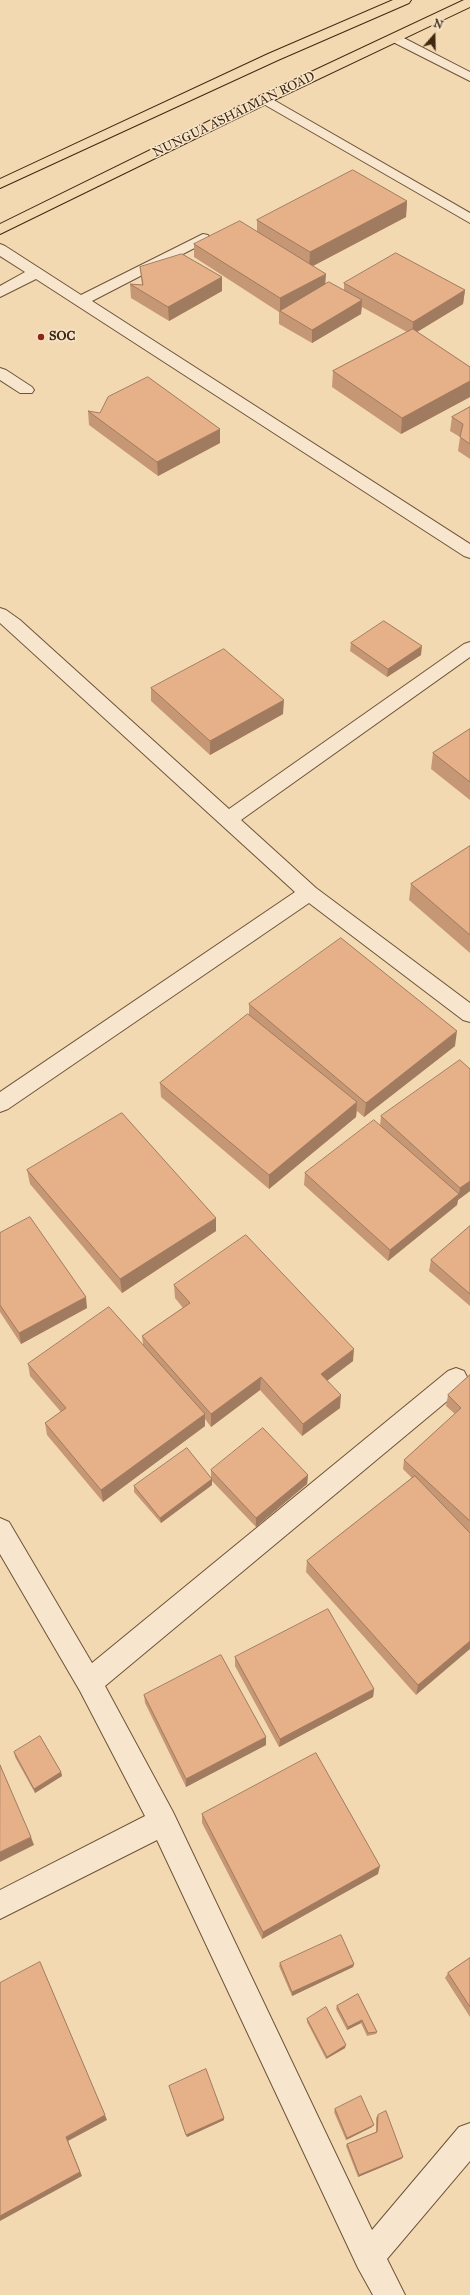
<!DOCTYPE html>
<html>
<head>
<meta charset="utf-8">
<style>
  body { margin:0 }
  #map { position:relative; width:470px; height:2295px; overflow:hidden; background:#f3d9b2; font-family:"IM FELL Great Primer",serif }
  canvas { display:block }
  .north { position:absolute; left:414px; top:16px; width:40px; height:40px; -webkit-text-stroke:3px #f7e6cd; paint-order:stroke; rotate:20deg; font-size:11px; font-weight:700; line-height:16px; text-align:center; color:#402810 }
  .north::after { content:''; display:block; margin:auto; width:14px; height:18px; background:#402810; clip-path:polygon(50% 0,100% 100%,50% 72%,0 100%) }
</style>
</head>
<body>
<div id="map">
<canvas width="470" height="2295"></canvas>
<div class="north">N</div>
</div>
<script>
const ctx = document.querySelector('canvas').getContext('2d');
ctx.lineJoin = 'round';
function stroke(path, color, width, dash) { ctx.strokeStyle = color; ctx.lineWidth = width; ctx.lineCap = dash ? 'butt' : 'round'; ctx.setLineDash(dash || []); ctx.stroke(path); }
function paint(path, color) { ctx.fillStyle = color; ctx.fill(path, 'evenodd'); }
function label(font, color, halo, rows, align = 'center') {
  ctx.font = font + ' "IM FELL Great Primer",serif'; ctx.lineWidth = 3; ctx.setLineDash([]); ctx.textBaseline = 'middle'; ctx.strokeStyle = halo; ctx.fillStyle = color; for (const [text, x, y, turn = 0] of rows) {
    ctx.save(); ctx.translate(x, y); ctx.rotate((+turn || 0) * Math.PI / 180); ctx.textAlign = isNaN(turn) ? turn : align; if (halo) ctx.strokeText(text, 0, 0); ctx.fillText(text, 0, 0); ctx.restore();
  }
}
const minor = new Path2D(`
  M396,34L470,72V81L391,41L389,38Z
  M265,95L470,213V223L260,102L258,99L260,96Z
  M203,234L208,235L210,238L208,241L92,301L470,544V558L464,556L36,279L0,297V286L25,272L0,256V244L5,246L81,295Z
  M0,368L6,370L32,387L34,390L32,393H20L0,380Z
  M0,608L6,610L20,620L229,809L464,644L470,642V657L241,820L316,888L470,1003V1022L463,1020L309,903L8,1109L0,1112V1092L295,892L0,623Z
  M456,1368L464,1371L468,1379L464,1387L105,1686L173,1812L372,2230L459,2127L470,2123V2161L387,2259L405,2295H373L358,2268L157,1840L0,1919V1890L145,1816L80,1691L0,1554V1518L9,1522L92,1663L448,1371Z`);
const major = new Path2D(`
  M393,0H411L409,3L278,60L0,188V179L268,54Z
  M464,0H470V7L270,102L0,234V224L260,96Z`);
stroke(minor, '#6d5438', 2);
stroke(major, '#402810', 2);
paint(minor, '#f7e6cd');
paint(major, '#f3d9b2');
paint(new Path2D(`
  M407,201L406,217L313,266L325,284L344,290V283L465,290L463,304L417,332L470,367V397L401,434L332,387L333,371L407,332L362,307L361,314L312,343L279,324V312L194,257V244L257,231V220Z
  M140,267L222,277V291L169,321L131,298L130,284L142,285Z
  M470,407V459L458,451L460,437L450,431L452,417Z
  M88,411L220,443L158,476L89,425Z
  M351,643L421,655L387,677L350,651Z
  M151,688L283,714L210,755L151,701Z
  M470,729V800L431,769L433,753Z
  M470,846V953L409,900L411,884Z
  M249,1004L455,1046L364,1117L357,1111L356,1117L269,1189L161,1097L160,1083L249,1015Z
  M381,1116L470,1191L458,1200L457,1205L388,1261L304,1185L305,1173L380,1126Z
  M27,1170L216,1231L122,1293L30,1184Z
  M470,1226V1306L429,1271L431,1260Z
  M0,1233L87,1308L21,1344L0,1312Z
  M174,1285L353,1361L327,1381L340,1408L302,1436L260,1390L211,1427L205,1419V1426L103,1502L47,1435L45,1423L61,1412L30,1376L28,1364L143,1344L142,1336L183,1308L175,1298Z
  M470,1375V1533L416,1695L306,1572L307,1561L412,1478L403,1469L404,1460L455,1414L446,1406L448,1395Z
  M211,1470L308,1475L307,1484L256,1527L212,1481V1485L161,1523L134,1492V1486L211,1478Z
  M235,1657L374,1689L373,1697L279,1747L235,1666Z
  M144,1695L266,1745L186,1787L145,1703Z
  M14,1752L61,1772L62,1776L35,1793L15,1757Z
  M202,1814L378,1874L262,1939L202,1823Z
  M470,1958V2017L445,1978L448,1973Z
  M280,1963L354,1964L353,1967L292,1996L279,1966Z
  M358,1994L377,2032L376,2034L367,2036L361,2023L347,2030L336,2009L337,2006Z
  M307,2019L345,2048L326,2059L307,2022Z
  M169,2086L224,2120L187,2137Z
  M335,2109L372,2127L346,2140L334,2112Z
  M378,2115L403,2157L401,2159L358,2177L346,2146L347,2144L376,2132V2118Z`), '#c69775');
paint(new Path2D(`
  M407,201L406,217L309,268L310,252Z
  M326,274L325,288L280,311V298Z
  M222,277V291L169,321L168,307Z
  M465,290L463,304L412,335L413,322Z
  M362,300L361,314L312,343V330Z
  M470,381V397L401,434L402,418Z
  M220,429V443L158,476L157,462Z
  M422,646L421,655L387,677L388,669Z
  M284,700L283,714L210,755V741Z
  M457,1031L455,1046L364,1117L366,1103Z
  M357,1102L356,1117L269,1189V1175Z
  M470,1181V1191L458,1200L460,1188Z
  M459,1194L457,1205L388,1261L390,1250Z
  M216,1218V1231L122,1293L120,1279Z
  M86,1297L87,1308L21,1344L19,1333Z
  M354,1349L353,1361L320,1386L321,1374Z
  M261,1377L260,1390L211,1427V1414Z
  M341,1395L340,1408L302,1436L303,1424Z
  M205,1414V1426L103,1502L101,1490Z
  M308,1475L307,1484L256,1527V1518Z
  M212,1479V1485L161,1523L160,1518Z
  M470,1641V1649L416,1695L418,1685Z
  M374,1689L373,1697L279,1747L280,1739Z
  M266,1737V1745L186,1787V1779Z
  M61,1772L62,1776L35,1793L34,1789Z
  M31,1837L34,1845L0,1862V1852Z
  M380,1866L378,1874L262,1939L263,1932Z
  M354,1964L353,1967L292,1996V1992Z
  M362,2020L361,2023L347,2030L348,2027Z
  M346,2045L345,2048L326,2059L327,2057Z
  M105,2115L107,2120L68,2141L82,2176L0,2221V2216L66,2137Z
  M224,2118V2120L187,2137L186,2135Z
  M374,2125L372,2127L346,2140L347,2138Z
  M403,2157L401,2159L358,2177L359,2175Z`), '#a17b5f');
const building = new Path2D(`
  M353,170L407,201L310,252L257,220Z
  M240,221L326,274L280,298L194,244Z
  M396,253L465,290L413,322L344,283Z
  M182,254L222,277L168,307L130,284L143,285L140,267Z
  M329,282L362,300L312,330L280,311Z
  M413,329L470,367V381L402,418L333,371Z
  M148,377L220,429L157,462L88,411L100,413L108,397Z
  M470,407V444L460,437L463,424L452,417Z
  M384,621L422,646L388,669L351,643Z
  M224,649L284,700L210,741L151,688Z
  M470,729V782L433,753Z
  M470,846V935L411,884Z
  M341,938L457,1031L366,1103L249,1004Z
  M248,1014L357,1102L269,1175L160,1083Z
  M460,1060L470,1069V1181L460,1188L381,1116Z
  M122,1113L216,1218L120,1279L27,1170Z
  M374,1120L459,1194L390,1250L305,1173Z
  M30,1217L86,1297L19,1333L0,1305V1233Z
  M470,1226V1294L431,1260Z
  M246,1235L354,1349L321,1374L341,1395L303,1424L261,1377L211,1414L142,1336L190,1303L174,1285Z
  M109,1307L205,1414L101,1490L45,1423L66,1408L28,1364Z
  M470,1375V1521L404,1460L461,1408L448,1395Z
  M263,1428L308,1475L256,1518L211,1470Z
  M187,1448L212,1479L160,1518L134,1486Z
  M415,1476L470,1533V1641L418,1685L307,1561Z
  M328,1609L374,1689L280,1739L235,1657Z
  M221,1655L266,1737L186,1779L144,1695Z
  M40,1736L61,1772L34,1789L14,1752Z
  M316,1753L380,1866L263,1932L202,1814Z
  M0,1765L31,1837L0,1852Z
  M341,1935L354,1964L292,1992L280,1963Z
  M470,1958V2007L448,1973Z
  M40,1962L105,2115L66,2137L80,2172L0,2216V1983Z
  M358,1994L377,2032L368,2033L362,2020L348,2027L337,2006Z
  M326,2007L346,2045L327,2057L307,2019Z
  M206,2069L224,2118L186,2135L169,2086Z
  M361,2096L374,2125L347,2138L335,2109Z
  M386,2111L403,2157L359,2175L347,2144L377,2132L378,2115Z`);
paint(building, '#e6b088');
stroke(building, '#a17b5f', 1);
for (const [x, y, r, color] of [
  [41,337,4,"#8f2418"]
]) { const dot = new Path2D(); dot.arc(x, y, r, 0, 2 * Math.PI); ctx.fillStyle = color; ctx.fill(dot); stroke(dot, '#f7e6cd', 1.5); }
label('13px', '#402810', '#f7e6cd', [
  ["NUNGUA ASHAIMAN ROAD",234,115,-26]
]);
label('bold 13px', '#402810', '#f7e6cd', [
  ["SOC",49,337]
], 'left');
</script>
</body>
</html>
